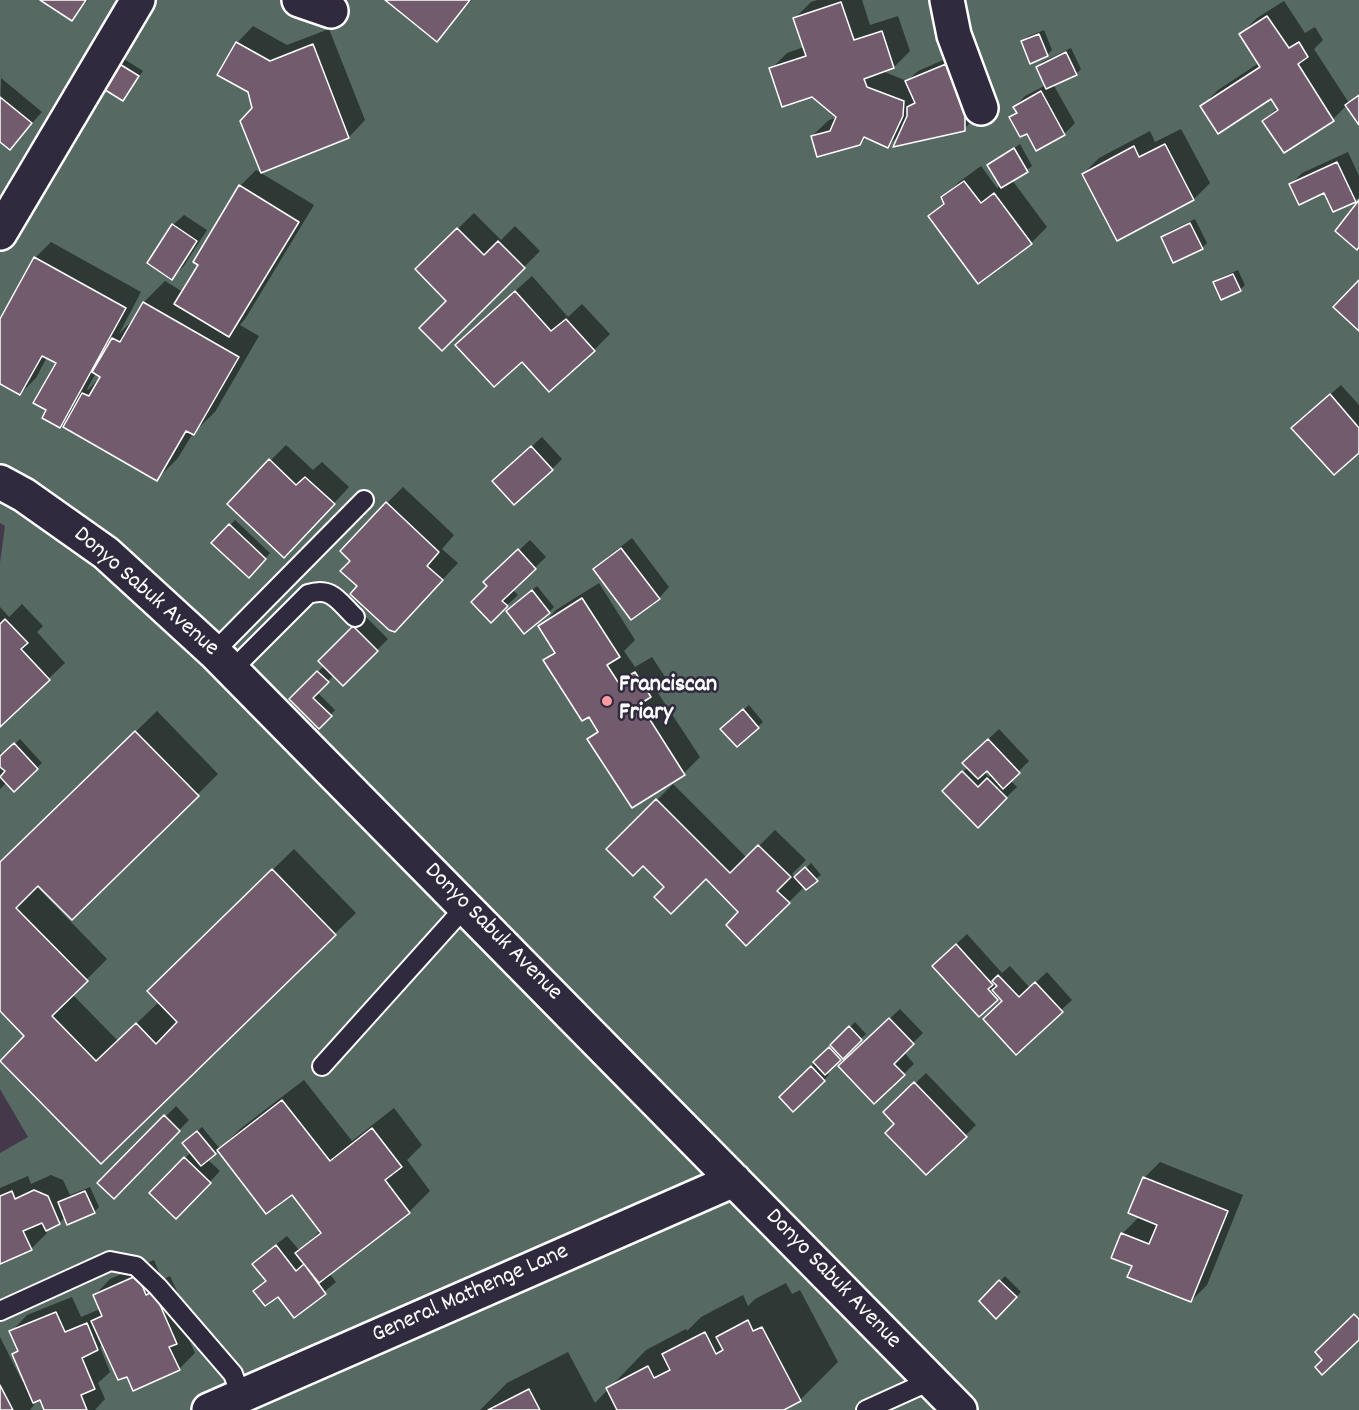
<!DOCTYPE html>
<html>
<head>
<meta charset="utf-8">
<style>
  body { margin:0 }
  canvas { display:block; background:#43394b }
</style>
</head>
<body>
<canvas width="1359" height="1410"></canvas>
<script>
const ctx = document.querySelector('canvas').getContext('2d');
ctx.lineJoin = 'round';
function paint(path, color) { ctx.fillStyle = color; ctx.fill(path, 'evenodd'); }
function stroke(path, color, width, dash) { ctx.strokeStyle = color; ctx.lineWidth = width; ctx.lineCap = dash ? 'butt' : 'round'; ctx.setLineDash(dash || []); ctx.stroke(path); }
function label(font, color, halo, rows, align = 'center') {
  ctx.font = font + ' Dekko,sans-serif'; ctx.lineWidth = 5; ctx.setLineDash([]); ctx.textBaseline = 'middle'; ctx.strokeStyle = halo; ctx.fillStyle = color; for (const [text, x, y, turn = 0] of rows) {
    ctx.save(); ctx.translate(x, y); ctx.rotate((+turn || 0) * Math.PI / 180); ctx.textAlign = isNaN(turn) ? turn : align; if (halo) ctx.strokeText(text, 0, 0); ctx.fillText(text, 0, 0); ctx.restore();
  }
}
paint(new Path2D(`
  M0,0H1359V1410H0V1153L28,1137L0,1089V563L5,526L0,523Z`), '#566962');
paint(new Path2D(`
  M42,0H88L72,19Z
  M388,0H472L436,40Z
  M817,0H862L870,25L898,16L910,51L894,67L882,71L907,81L918,71L957,54L975,118L964,129L901,133L887,147L867,137L860,144L812,136L829,120L839,117L813,95L771,69L787,53L804,47L795,18L811,2Z
  M1284,1L1305,33L1315,27L1323,40L1314,49L1349,103L1359,94V122L1347,105L1333,119L1284,151L1264,121L1278,107L1272,97L1202,106L1218,90L1259,63L1241,34L1257,18Z
  M253,26L287,45L329,29L365,120L349,137L261,171L254,108L237,43Z
  M1044,30L1052,50L1047,55L1022,42L1027,37Z
  M1071,48L1081,69L1076,74L1053,84L1075,123L1064,134L1037,149L1027,132L1011,118L1017,112L1015,107L1025,96L1046,85L1038,67L1042,62Z
  M124,59L143,71L123,99L119,64Z
  M1,78L42,112L10,148L0,140Z
  M1181,129L1210,183L1194,199L1118,239L1083,174L1099,158L1150,131L1155,142Z
  M1020,144L1032,166L1012,180L1047,227L1031,243L930,216L945,202L943,198L959,182L981,166L997,188L1001,185L989,165Z
  M1348,152L1359,176V197L1355,201L1325,191L1291,184L1302,173Z
  M256,170L314,205L245,319L240,325L259,336L215,412L193,433L178,458L157,479L71,415L59,426L48,409L58,362L47,357L36,378L20,394L0,383V322L35,258L51,242L141,292L119,334L135,318L144,302L165,281L183,292L200,265L240,186ZM96,373L101,376L88,390L87,389Z
  M474,213L501,240L515,226L540,251L442,349L448,301L417,269Z
  M184,215L207,230L183,267L172,278L173,225Z
  M1195,219L1207,243L1202,248L1163,237L1168,232Z
  M1238,270L1245,285L1240,290L1215,283L1220,278Z
  M532,276L568,317L582,304L610,334L594,350L522,359L473,329Z
  M1341,385L1359,405V451L1304,417Z
  M542,437L562,459L552,469L505,471Z
  M286,445L313,470L322,462L349,487L300,540L270,461Z
  M403,487L454,535L442,549L458,563L411,613L359,586L387,503Z
  M235,520L270,553L249,576L214,543Z
  M632,538L669,587L659,598L595,569L606,558Z
  M530,540L546,557L512,589L518,595L491,620L489,586L496,572Z
  M599,583L635,640L624,651L635,667L652,657L667,680L656,690L700,757L684,773L633,806L589,739L599,730L589,715L545,660L555,650L540,627L556,610Z
  M537,586L554,607L549,612L513,606Z
  M22,604L43,626L37,632L65,663L0,725V607L9,617Z
  M365,616L388,639L343,684L334,675L317,692L335,710L319,727L291,699L324,666L320,661Z
  M749,705L763,722L737,745L727,724Z
  M157,711L218,774L197,795L36,886L107,959L72,994L118,1041L159,1002L170,970L294,849L356,913L101,1162L26,1036L0,1009V864Z
  M999,729L1029,761L1010,780L1017,787L978,825L944,791L968,767L975,752ZM987,769L992,775L989,777L984,772Z
  M20,739L42,763L14,790L7,782L0,789V751L2,756Z
  M673,784L747,858L775,830L806,860L792,874L796,878L811,863L821,875L805,886L747,944L740,912L706,877L666,887L643,863L608,849Z
  M967,934L1002,973L1010,966L1030,988L1047,972L1072,1000L1061,1010L1004,1000L1000,996L979,1015L945,955Z
  M900,1009L923,1033L904,1052L914,1064L874,1102L851,1055Z
  M855,1022L866,1034L826,1072L829,1075L793,1110L781,1097Z
  M926,1073L976,1125L927,1173L896,1124L885,1113Z
  M304,1080L352,1141L394,1108L422,1145L407,1160L430,1191L409,1212L329,1273L336,1282L295,1316L278,1295L255,1291L266,1280L254,1264L265,1253L287,1236L300,1251L321,1230L292,1193L218,1150L207,1159L220,1171L176,1217L151,1193L191,1152L189,1138L202,1127L220,1149L240,1129Z
  M176,1106L189,1120L114,1197L100,1183Z
  M1160,1162L1243,1195L1207,1285L1191,1301L1134,1265L1122,1234L1140,1216L1144,1178Z
  M51,1175L63,1180L70,1195L90,1187L99,1207L94,1212L65,1217L59,1223L46,1229L47,1233L31,1249L0,1262V1188L28,1176L31,1184Z
  M154,1260L162,1280L170,1276L193,1326L186,1333L195,1353L179,1369L127,1375L103,1343L100,1347L110,1372L98,1383L105,1399L95,1410H46L41,1398L32,1401L34,1405L30,1410H0V1337L22,1381L24,1380L14,1355L19,1349L11,1332L27,1315L72,1297L81,1317L100,1309L94,1296L110,1279Z
  M1005,1276L1021,1292L996,1317L981,1301Z
  M786,1283L792,1294L800,1290L838,1362L800,1400L780,1410H480L507,1383L568,1352L595,1403L646,1350L686,1329L687,1331L701,1317L743,1295L748,1306L755,1299Z`), '#0007');
const building = new Path2D(`
  M40,0H86L72,21Z
  M385,0H470L437,42Z
  M841,2L854,40L882,31L894,68L864,79L867,87L904,101L903,116L888,148L864,137L860,145L817,157L811,136L830,131L836,117L812,97L782,107L769,68L806,56L793,18Z
  M1267,16L1289,48L1299,42L1308,57L1298,64L1334,121L1284,153L1262,121L1278,110L1271,99L1218,134L1200,106L1260,67L1239,34Z
  M1039,34L1048,56L1030,64L1021,41Z
  M236,42L270,61L313,44L349,138L261,173L240,121L252,108L248,92L217,75Z
  M1066,52L1077,75L1046,89L1036,67Z
  M118,63L139,76L123,101L102,88Z
  M946,64L965,110V131L893,147L907,116V107L915,103L905,81Z
  M1041,91L1065,135L1036,151L1027,134L1020,137L1009,117L1017,113L1013,107Z
  M1359,95V125L1345,105Z
  M0,97L32,123L10,150L0,142Z
  M1165,144L1194,200L1117,241L1082,174L1134,146L1139,157Z
  M1014,148L1028,172L1001,188L987,165Z
  M1337,162L1356,202L1333,212L1324,193L1299,205L1289,184Z
  M964,181L981,203L994,193L1032,244L978,284L928,216L944,204L941,197Z
  M239,185L299,222L229,337L174,304L198,265L193,262Z
  M1359,200V247L1357,250L1335,231Z
  M1190,223L1203,249L1173,263L1161,237Z
  M172,224L197,241L172,280L147,263Z
  M457,228L484,255L498,241L525,268L442,351L419,328L446,301L415,269Z
  M34,257L126,308L60,428L42,418L46,410L33,403L56,363L42,356L20,395L0,384V319Z
  M1233,274L1241,291L1221,300L1213,282Z
  M1359,280V331L1333,307Z
  M515,291L551,331L566,319L595,351L549,392L522,362L494,387L455,345Z
  M143,302L239,357L194,435L186,431L157,481L63,427L82,393L89,396L100,377L92,372L112,338L120,342Z
  M1330,394L1359,428V453L1334,475L1291,428Z
  M531,446L553,470L514,505L492,481Z
  M269,459L296,485L305,477L335,504L284,558L227,504Z
  M386,502L439,552L427,566L443,580L395,632L389,630L350,594L357,586L340,571L350,561L340,551Z
  M229,524L266,559L249,578L211,543Z
  M621,548L660,599L631,620L593,569Z
  M518,549L536,569L502,601L508,606L491,623L471,602L487,586L483,582Z
  M532,590L550,613L524,634L506,611Z
  M582,598L620,657L607,665L618,682L635,672L651,697L640,704L685,775L632,808L587,739L598,732L589,717L582,721L543,660L555,653L538,626Z
  M5,619L28,643L21,649L50,680L0,727V624Z
  M353,626L378,651L343,686L318,661Z
  M317,671L329,682L313,698L332,716L319,729L289,699Z
  M743,709L759,728L737,747L720,729Z
  M135,731L199,796L72,920L38,886L16,908L88,981L52,1016L96,1061L136,1023L156,1044L177,1022L147,991L272,869L336,935L101,1164L0,1061L24,1036L0,1011V862Z
  M988,739L1020,773L1003,789L987,771L978,779L962,763Z
  M14,743L38,769L14,792L0,777L5,771L0,767V756Z
  M962,771L978,787L987,778L1007,798L978,828L942,791Z
  M656,799L730,873L758,845L791,877L777,891L790,903L746,946L726,925L738,912L706,879L671,914L654,897L664,887L643,866L633,876L606,849Z
  M805,867L818,881L806,890L794,877Z
  M956,944L993,985L988,989L998,1000L979,1017L932,966Z
  M998,975L1019,997L1035,982L1063,1012L1016,1055L983,1019L1002,1001L992,990L997,986L992,981Z
  M889,1018L914,1044L894,1064L905,1075L874,1104L838,1066Z
  M849,1026L862,1040L843,1059L830,1045Z
  M829,1047L841,1060L825,1075L813,1062Z
  M811,1066L825,1081L793,1112L779,1097Z
  M914,1082L967,1137L926,1175L885,1133L894,1124L883,1112Z
  M282,1100L330,1161L372,1128L402,1167L385,1180L410,1213L319,1283L295,1253L321,1233L292,1195L266,1214L217,1150Z
  M164,1115L180,1131L114,1199L97,1183Z
  M197,1131L216,1154L201,1166L182,1143Z
  M184,1157L211,1183L176,1219L149,1193Z
  M1143,1177L1228,1211L1191,1302L1127,1277L1132,1266L1111,1258L1121,1233L1149,1244L1157,1225L1128,1213Z
  M34,1190L48,1196L60,1224L46,1231L42,1223L23,1231L32,1250L0,1264V1196L12,1191L15,1199Z
  M85,1191L95,1213L67,1225L58,1202Z
  M276,1245L296,1271L304,1264L326,1294L294,1318L278,1297L265,1306L253,1291L266,1281L252,1264Z
  M138,1275L146,1295L154,1291L177,1344L169,1347L180,1370L133,1391L127,1377L118,1380L91,1321L102,1316L93,1295Z
  M999,1280L1017,1297L996,1319L979,1301Z
  M56,1312L65,1332L87,1323L98,1350L82,1358L95,1389L81,1395L87,1410H44L40,1400L33,1403L12,1354L18,1351L9,1331Z
  M1354,1314L1359,1319V1340L1322,1375L1315,1367L1322,1360L1315,1352Z
  M748,1320L753,1331L762,1327L801,1401L784,1410H617L606,1388L648,1366L654,1378L670,1370L662,1354L705,1332L716,1354L723,1350L716,1337Z
  M0,1385L13,1410H0Z
  M529,1389L540,1410H488Z`);
paint(building, '#725b6d');
stroke(building, '#fff', 1.5);
const service = new Path2D(`
  M214,652L364,500
  M232,670L308,594C332,586 339,602 355,617
  M322,1066L466,906
  M0,1311L110,1261L136,1266L158,1287L233,1374L241,1396
  M866,1410L930,1381`);
const minor = new Path2D(`
  M299,0L331,11
  M947,0L954,35L981,108
  M0,233L138,0
  M0,482L24,495L106,553L214,652L960,1410
  M209,1410L734,1180`);
stroke(service, '#fff', 22);
stroke(minor, '#fff', 38);
stroke(service, '#2f2a3d', 18);
stroke(minor, '#2f2a3d', 33);
for (const [x, y, r, color] of [
  [607,701,6,"#ff9aa2"]
]) { const dot = new Path2D(); dot.arc(x, y, r, 0, 2 * Math.PI); ctx.fillStyle = color; ctx.fill(dot); stroke(dot, '#2f2a3d', 2); }
label('24px', '#fff', '#2f2a3d', [
  ["Donyo Sabuk Avenue",145,593,41],
  ["Donyo Sabuk Avenue",492,933,45],
  ["Donyo Sabuk Avenue",832,1280,46],
  ["General Mathenge Lane",471,1295,-24]
]);
label('bold 24px', '#fff', '#2f2a3d', [
  ["Franciscan",619,687],
  ["Friary",619,715]
], 'left');
</script>
</body>
</html>
